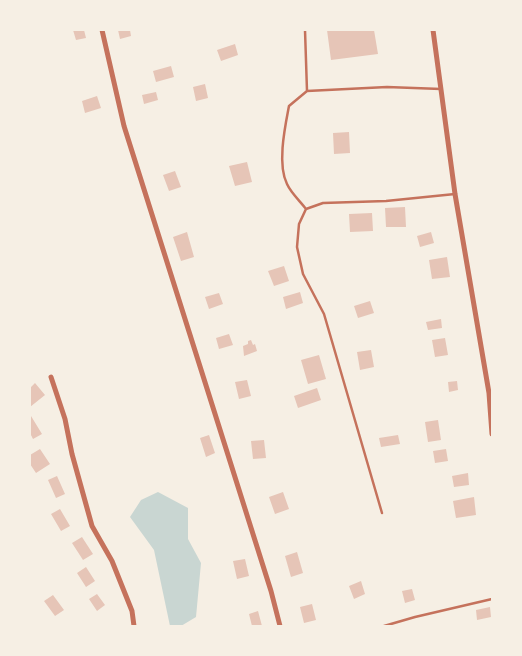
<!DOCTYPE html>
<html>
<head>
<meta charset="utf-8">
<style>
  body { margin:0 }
  #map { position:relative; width:522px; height:656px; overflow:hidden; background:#f6efe4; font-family:Barlow,sans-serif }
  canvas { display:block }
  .frame { position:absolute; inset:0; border:31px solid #f6efe4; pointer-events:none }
</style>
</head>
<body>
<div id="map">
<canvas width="522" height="656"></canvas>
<div class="frame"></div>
</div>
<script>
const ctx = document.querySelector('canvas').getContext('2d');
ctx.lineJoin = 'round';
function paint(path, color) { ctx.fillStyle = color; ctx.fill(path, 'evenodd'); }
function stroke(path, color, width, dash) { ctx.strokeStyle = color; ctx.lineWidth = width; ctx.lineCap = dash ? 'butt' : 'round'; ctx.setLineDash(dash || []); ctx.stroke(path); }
paint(new Path2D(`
  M158,492L188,508V539L201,563L196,617L181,626H170L154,550L130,517L141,500Z`), '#c9d6d2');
paint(new Path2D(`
  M73,30H84L86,38L76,40Z
  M118,30H130L131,36L120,39Z
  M327,30H374L378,54L331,60Z
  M235,44L238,55L221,61L217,50Z
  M171,66L174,77L156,82L153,71Z
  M205,84L208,98L196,101L193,87Z
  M156,92L158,100L144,104L142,95Z
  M97,96L101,108L85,113L82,101Z
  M349,132L350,153L334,154L333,133Z
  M247,162L252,182L235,186L229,166Z
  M175,171L181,187L169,191L163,175Z
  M405,207L406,227H386L385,208Z
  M372,213L373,231L350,232L349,214Z
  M187,232L194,257L181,261L173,237Z
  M431,232L434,243L420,247L417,236Z
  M447,257L450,277L432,279L429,260Z
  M284,266L289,281L274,286L268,271Z
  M300,292L303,303L286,309L283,297Z
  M219,293L223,304L209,309L205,297Z
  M370,301L374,313L358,318L354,306Z
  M441,319L442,328L428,330L426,322Z
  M229,334L233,345L219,349L216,338Z
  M445,338L448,355L435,357L432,340Z
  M251,340L253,345L255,344L257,351L244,356L243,346L248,344V341Z
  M371,350L374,367L360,370L357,352Z
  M319,355L326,379L308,384L301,360Z
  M247,380L251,396L239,399L235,382Z
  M457,381L458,390L449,392L448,382Z
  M35,383L45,395L30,407V388Z
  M317,388L321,400L298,408L294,396Z
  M31,416L42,434L33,439L30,433V417Z
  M438,420L441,440L428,442L425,422Z
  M209,435L215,453L206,457L200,438Z
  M398,435L400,444L381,447L379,438Z
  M264,440L266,458L253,459L251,441Z
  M40,449L50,464L36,473L30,464V455Z
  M446,449L448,461L435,463L433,451Z
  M468,473L469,485L454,487L452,476Z
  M57,476L65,494L56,498L48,480Z
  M283,492L289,509L275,514L269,497Z
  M474,497L476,515L456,518L453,501Z
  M60,509L70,526L61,531L51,514Z
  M82,537L93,554L83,560L72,543Z
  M297,552L303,573L291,577L285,556Z
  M245,559L249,576L237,579L233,561Z
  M86,567L95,581L86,587L77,573Z
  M361,581L365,594L354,599L349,586Z
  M412,589L415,600L405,603L402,591Z
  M97,594L105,605L97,611L89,599Z
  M53,595L64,610L55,616L44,601Z
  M312,604L316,620L304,623L300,607Z
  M490,607L491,617L477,620L476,610Z
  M258,611L262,626H252L249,614Z`), '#e6c5b7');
stroke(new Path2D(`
  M305,30L307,91L387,87L441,89
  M306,209C300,201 291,193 287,184C277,164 285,127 289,106L307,91
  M382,513L324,314L303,274L297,247L299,224L306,209L323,203L386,201L455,194
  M384,626L415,617L492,599`), '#c5725c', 2.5);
stroke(new Path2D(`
  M102,30L124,126L271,591L280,626
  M433,30L455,194L489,393L492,434
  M51,377L65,419L72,454L92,526L112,561L132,611L134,626`), '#c5725c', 5);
</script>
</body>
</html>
